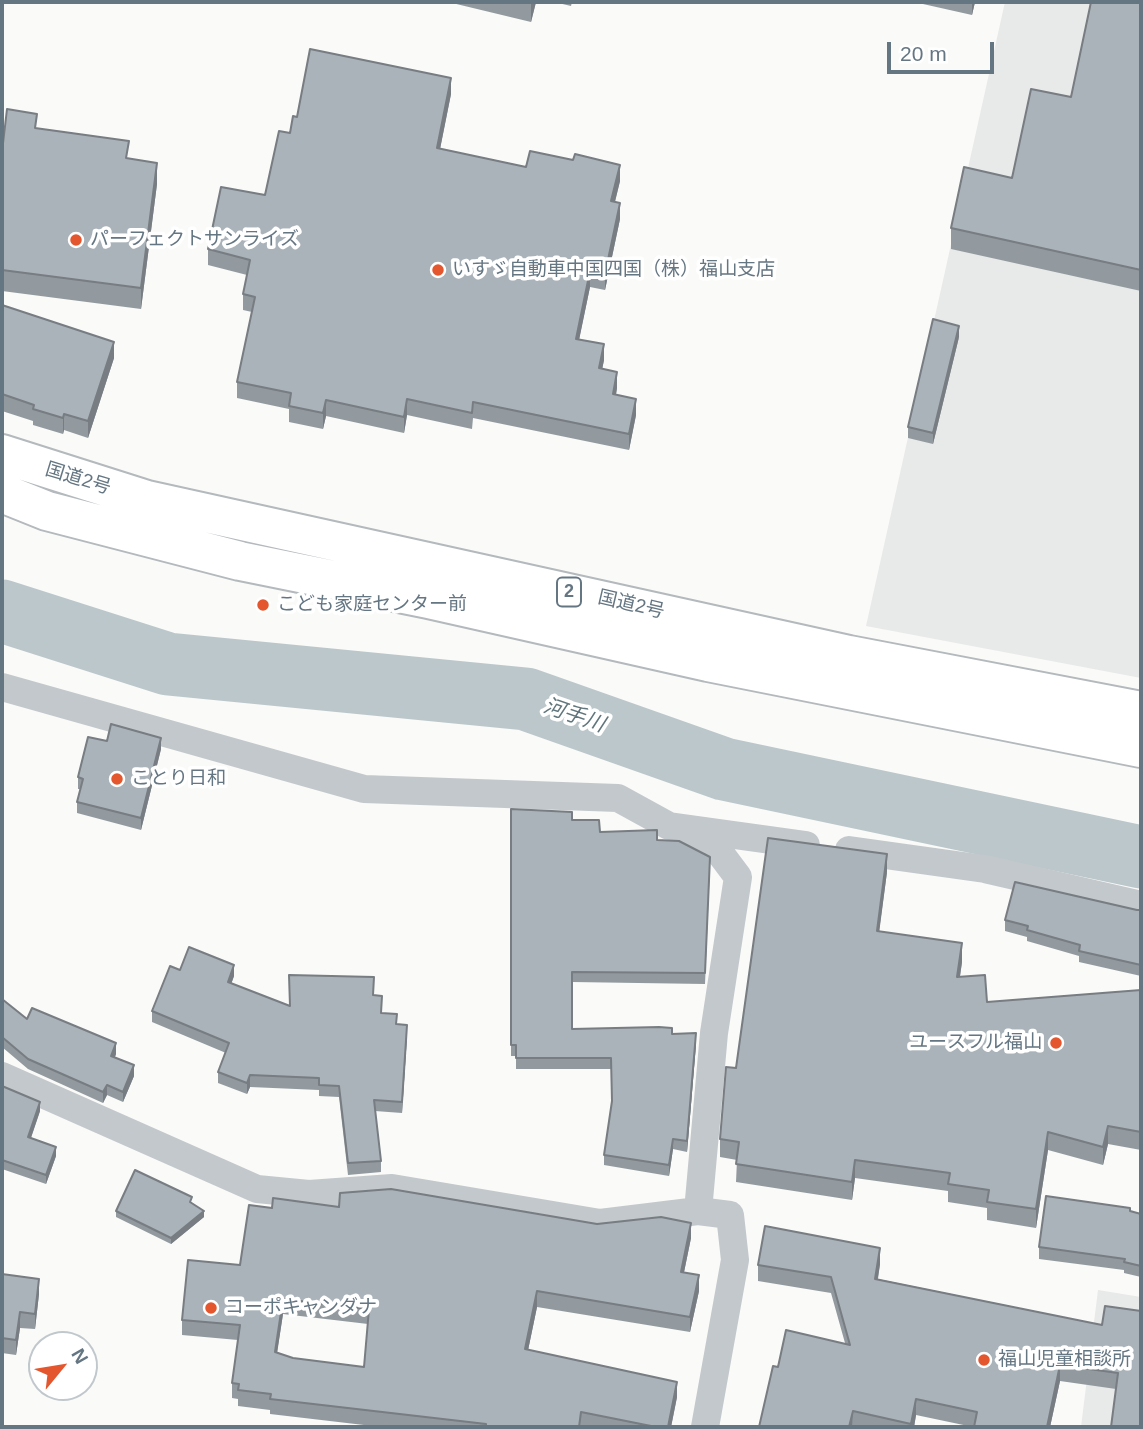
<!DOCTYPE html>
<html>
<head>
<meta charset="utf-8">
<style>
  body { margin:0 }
  #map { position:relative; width:1143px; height:1429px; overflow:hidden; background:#fafaf8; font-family:Arial,sans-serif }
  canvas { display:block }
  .frame { position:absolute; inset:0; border:4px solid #657683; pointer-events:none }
  .north { position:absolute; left:28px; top:1331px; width:70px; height:70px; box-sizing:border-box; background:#fff; border:2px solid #c1c8cd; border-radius:50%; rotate:60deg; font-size:19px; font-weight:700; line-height:28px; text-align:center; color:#657683 }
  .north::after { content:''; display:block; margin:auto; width:24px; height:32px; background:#e4572e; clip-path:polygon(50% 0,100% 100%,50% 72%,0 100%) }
  .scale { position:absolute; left:887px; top:42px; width:107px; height:32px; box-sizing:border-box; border:4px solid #657683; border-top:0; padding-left:9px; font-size:21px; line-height:24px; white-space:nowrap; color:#657683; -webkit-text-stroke:5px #fff; paint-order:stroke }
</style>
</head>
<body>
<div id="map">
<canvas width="1143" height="1429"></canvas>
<div class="frame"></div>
<div class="north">N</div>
<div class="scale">20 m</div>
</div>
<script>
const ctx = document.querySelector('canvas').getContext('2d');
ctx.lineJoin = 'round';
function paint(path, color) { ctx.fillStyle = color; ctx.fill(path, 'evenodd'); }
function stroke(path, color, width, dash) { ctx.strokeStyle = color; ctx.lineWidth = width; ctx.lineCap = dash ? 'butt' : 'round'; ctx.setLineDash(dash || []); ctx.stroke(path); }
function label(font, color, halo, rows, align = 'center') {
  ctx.font = font + ' Arial,"Noto Sans JP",sans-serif'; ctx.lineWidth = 7; ctx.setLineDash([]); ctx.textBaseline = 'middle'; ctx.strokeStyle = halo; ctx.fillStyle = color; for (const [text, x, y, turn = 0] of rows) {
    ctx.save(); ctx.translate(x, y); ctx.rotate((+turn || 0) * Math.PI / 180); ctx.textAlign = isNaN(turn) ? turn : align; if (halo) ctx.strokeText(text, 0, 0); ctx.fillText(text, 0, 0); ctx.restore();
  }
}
paint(new Path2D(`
  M1005,2H1141V678L866,626Z
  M1098,1290L1141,1297V1427H1081Z`), '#e8e9e9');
stroke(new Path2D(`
  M2,611L168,664L526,699L724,769L1141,857`), '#bbc7cb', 63);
const trunk = new Path2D(`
  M2,454L147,500L849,655L1141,711
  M2,493L47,511L240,561L428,599L708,662L1141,748`);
stroke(trunk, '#b4b9bd', 42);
stroke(new Path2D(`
  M2,687L364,789L618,798L669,826L806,845
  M687,837L717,849L738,877L714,1033L698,1211
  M849,850L985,869L1141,905
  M2,1076L257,1189L309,1194L392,1188L600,1223L698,1211L730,1215L735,1260L705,1427`), '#c3c8cc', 28);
stroke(trunk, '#fff', 38);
paint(new Path2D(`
  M448,2H536L531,22Z
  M554,2H572L571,6Z
  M914,2H975L972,15Z
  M1141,2V291L951,249V228L1012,178Z
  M451,94L440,149L526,167L620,181L615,202L620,219L605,290L590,287L579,339L604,360L602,369L617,388L616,395L636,415L629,450L473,418L472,429L407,415L404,433L326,416L323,429L289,422V409L237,398V382L252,312L243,310V294L247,275L208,265V249L265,195L297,117Z
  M37,128L129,159L157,184L141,309L2,291V152Z
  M2,305L114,358L88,438L64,430L63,434L33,425V421L2,411Z
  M959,337L933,444L908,438V427Z
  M107,741L161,749L141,830L77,813V802L80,789H78V777Z
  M511,809L572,820L600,832L657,840L710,867L705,984L572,982V1029L672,1034L696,1044L687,1152L673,1149L669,1176L604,1165V1155L612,1103L611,1069H516V1056H511Z
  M887,872L879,931L962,962L960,977L987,1002L1141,990V1150L1108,1144L1103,1165L1048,1150L1036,1228L987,1220V1208L948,1202V1191L855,1178L852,1200L736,1182L737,1160L720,1157V1139L736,1068Z
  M1137,910H1141V976L1079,962V956L1027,941V937L1005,931V920Z
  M180,970L234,976L231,984L290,1006L374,995L381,1013L397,1024L407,1036L402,1113L375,1111L381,1161V1172L348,1175L339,1097L319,1096V1090L250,1087L247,1094L218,1083V1072L226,1053L152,1022V1011Z
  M2,999L27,1019L116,1054L115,1057L134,1076L123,1102L107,1095L103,1103L28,1069L2,1047Z
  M2,1086L40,1111L31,1138L56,1156L46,1184L2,1169Z
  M192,1203L204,1217L171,1244L116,1217V1211Z
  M339,1207L597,1224L691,1238L684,1272L699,1291L690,1332L537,1307L528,1350L677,1397L671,1427H381L270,1414V1410L238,1406V1399L232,1398V1383L238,1340L182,1335V1320L240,1265L272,1208ZM283,1314L368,1324L364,1367L293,1358L277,1352Z
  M1130,1211L1141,1214V1277L1124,1273V1270L1039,1259V1247Z
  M880,1264L878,1279L1102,1325L1141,1311L1116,1389L1060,1381L1050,1427H973L916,1415L914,1427H759L778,1367L845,1343L831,1293L758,1281V1265Z
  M2,1274L39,1294L35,1329L20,1328L16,1355L2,1353Z`), '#929a9f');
paint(new Path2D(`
  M531,2H536L531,22Z
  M972,2H975L972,15Z
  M451,78V94L437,164V148Z
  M157,163V184L141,309V288Z
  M620,165V181L611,217V201Z
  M620,203V219L605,290V274Z
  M590,271V287L576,355V339Z
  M959,326V337L933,444V433Z
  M114,342V358L88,438V421Z
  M604,344V360L599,385V368Z
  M617,372V388L613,410V394Z
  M407,399V415L404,433V417Z
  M636,399V415L629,450V434Z
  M326,400V416L323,429V413Z
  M64,414V430L63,434V418Z
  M161,738V749L141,830V818Z
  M887,854V872L877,949V931Z
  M962,943V962L957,995V977Z
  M234,965V976L228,993V982Z
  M407,1025V1036L402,1113V1102Z
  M696,1033V1044L687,1152V1141Z
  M116,1043V1054L111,1066V1056Z
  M134,1065V1076L123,1102V1092Z
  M250,1075V1087L247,1094V1083Z
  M107,1085V1095L103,1103V1092Z
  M40,1102V1111L28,1146V1137Z
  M1108,1126V1144L1103,1165V1147Z
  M1048,1132V1150L1036,1228V1209Z
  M673,1139V1149L669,1176V1165Z
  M56,1147V1156L46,1184V1175Z
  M855,1160V1178L852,1200V1182Z
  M204,1211V1217L171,1244V1238Z
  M691,1223V1238L681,1287V1272Z
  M880,1248V1264L875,1295V1279Z
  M699,1275V1291L690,1332V1317Z
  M39,1279V1294L35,1329V1314Z
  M537,1291V1307L525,1365V1349Z
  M283,1299V1314L275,1367V1352Z
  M20,1312V1328L16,1355V1340Z
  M1060,1365V1381L1050,1427H1047Z
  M677,1382V1397L671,1427H668Z
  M916,1399V1415L914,1427H911Z
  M853,1411L852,1427H849Z`), '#777d82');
const building = new Path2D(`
  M1091,2H1141V270L951,228L964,167L1012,178L1031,89L1071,97Z
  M310,49L451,78L437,148L526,167L530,151L573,160L575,154L620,165L611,201L620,203L605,274L590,271L576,339L604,344L599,368L617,372L613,394L636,399L629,434L473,402L472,413L407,399L404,417L326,400L323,413L289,406L291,393L237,382L255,297L243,294L250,260L208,249L221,187L265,195L279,131L290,133L293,116L297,117Z
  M7,109L37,114L35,128L129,141L126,158L157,163L141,288L2,270V152Z
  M2,305L114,342L88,421L64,414L63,418L33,409L34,405L2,394Z
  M933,319L959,326L933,433L908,427Z
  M111,724L161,738L141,818L77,802L83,779L78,777L88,737L107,741Z
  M511,809L572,812V820H599L600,832L657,830V840L679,841L710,857L705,973L572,972V1029L659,1027L672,1028V1034L696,1033L687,1141L673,1139L669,1165L604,1155L612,1101L611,1058H516V1045H511Z
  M768,838L887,854L877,931L962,943L957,977L985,975L987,1002L1141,990V1132L1108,1126L1103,1147L1048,1132L1036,1209L987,1202L989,1190L948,1184L950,1173L855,1160L852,1182L736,1164L739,1142L720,1139L726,1067L736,1068Z
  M1015,882L1137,910H1141V965L1079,951L1080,945L1027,930L1028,926L1005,920Z
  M189,947L234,965L228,982L290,1006L289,975L374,977L373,995L382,996L381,1013L397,1014L396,1024L407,1025L402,1102L374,1100L381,1161L348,1163L339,1086L319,1085V1078L250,1075L247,1083L218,1072L229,1043L152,1011L170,966L180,970Z
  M2,999L27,1019L32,1008L116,1043L111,1056L134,1065L123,1092L107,1085L103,1092L28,1059L2,1037Z
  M2,1086L40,1102L28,1137L56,1147L46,1175L2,1160Z
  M135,1170L192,1197L190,1202L204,1211L171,1238L116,1211Z
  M391,1189L597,1224L661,1217L691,1223L681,1272L699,1275L690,1317L537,1291L525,1349L677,1382L668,1427H656L581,1412L579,1427H486V1424L270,1399L271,1394L238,1390L239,1384L232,1383L240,1325L182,1320L188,1260L240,1265L249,1205L272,1208L273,1198L339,1207L340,1193ZM283,1299L369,1309L364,1367L293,1358L275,1352Z
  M1046,1196L1130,1208V1211L1141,1214V1266L1124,1262L1125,1259L1039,1247Z
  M765,1226L880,1248L875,1279L1102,1325L1105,1306L1141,1311V1427H1111L1118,1373L1060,1365L1047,1427H974L977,1412L916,1399L911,1424L853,1411L849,1427H759L773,1366L778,1367L786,1330L850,1345L831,1277L758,1265Z
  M2,1274L39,1279L35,1314L20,1312L16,1340L2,1338Z`);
paint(building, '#aab3b9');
stroke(building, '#777d82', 2);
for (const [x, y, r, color] of [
  [76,240,7,"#e4572e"],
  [438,270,7,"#e4572e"],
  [263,605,7,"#e4572e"],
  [117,779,7,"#e4572e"],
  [1056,1043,7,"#e4572e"],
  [211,1308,7,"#e4572e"],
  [984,1360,7,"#e4572e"]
]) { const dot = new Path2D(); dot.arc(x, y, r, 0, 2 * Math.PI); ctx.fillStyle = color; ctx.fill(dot); stroke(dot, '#fff', 2.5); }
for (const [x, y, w] of [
  [569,592,24]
]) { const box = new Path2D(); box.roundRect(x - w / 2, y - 14.5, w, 29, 5); ctx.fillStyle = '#fff'; ctx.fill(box); stroke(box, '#657683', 2); }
label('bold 18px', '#657683', null, [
  ["2",569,592]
]);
label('19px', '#657683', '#fff', [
  ["パーフェクトサンライズ",90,240],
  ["いすゞ自動車中国四国（株）福山支店",452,270],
  ["こども家庭センター前",277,605],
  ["ことり日和",131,779],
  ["ユースフル福山",1042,1043,"right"],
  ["コーポキャンダナ",225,1308],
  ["福山児童相談所",998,1360]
], 'left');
label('19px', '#657683', '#fff', [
  ["国道2号",78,479,17],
  ["国道2号",631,605,13]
]);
label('italic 21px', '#60757c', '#fff', [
  ["河手川",574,716,19]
]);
</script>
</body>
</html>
